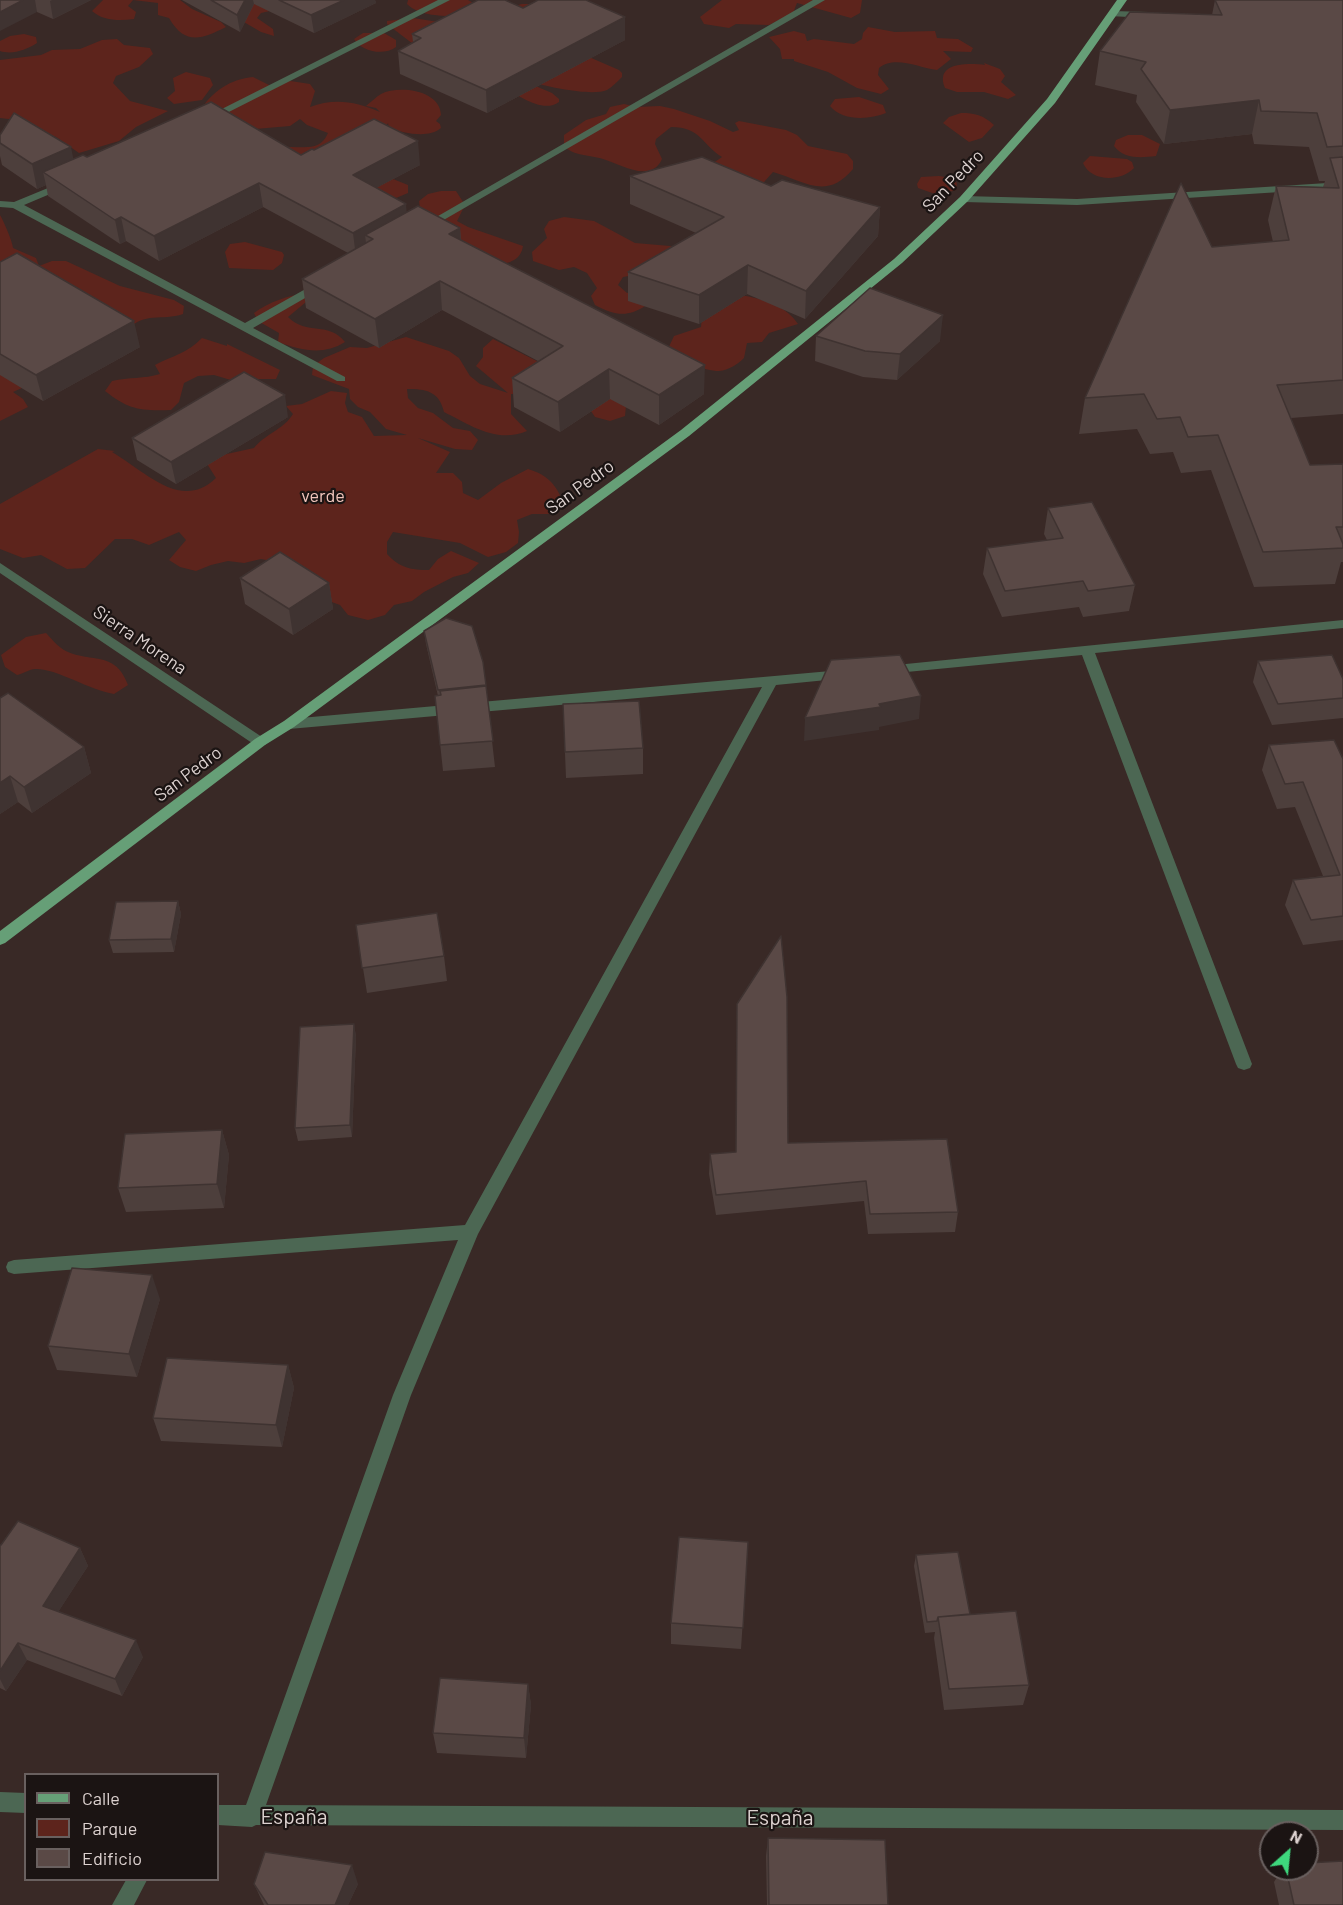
<!DOCTYPE html>
<html>
<head>
<meta charset="utf-8">
<style>
  body { margin:0 }
  #map { position:relative; width:1343px; height:1905px; overflow:hidden; background:#392926; font-family:Barlow,sans-serif }
  canvas { display:block }
  .legend { position:absolute; left:24px; top:1773px; width:195px; height:108px; box-sizing:border-box; background:#1b1413; border:2px solid #69605f; margin:0; padding:8px 10px; list-style:none; font-size:18px; color:#ddd2d0 }
  .legend li { display:flex; align-items:center; gap:12px; height:30px }
  .legend b { width:30px; border:2px solid #69605f }
  .north { position:absolute; left:1259px; top:1821px; width:60px; height:60px; box-sizing:border-box; background:#1b1413; border:2px solid #69605f; border-radius:50%; rotate:27deg; font-size:16px; font-weight:700; line-height:24px; text-align:center; color:#ddd2d0 }
  .north::after { content:''; display:block; margin:auto; width:21px; height:27px; background:#3ed77d; clip-path:polygon(50% 0,100% 100%,50% 72%,0 100%) }
</style>
</head>
<body>
<div id="map">
<canvas width="1343" height="1905"></canvas>
<ul class="legend">
<li><b style="height:8px;background:#669f77"></b>Calle</li>
<li><b style="height:16px;background:#5d241c"></b>Parque</li>
<li><b style="height:16px;background:#5a4946"></b>Edificio</li>
</ul>
<div class="north">N</div>
</div>
<script>
const ctx = document.querySelector('canvas').getContext('2d');
ctx.lineJoin = 'round';
function paint(path, color) { ctx.fillStyle = color; ctx.fill(path, 'evenodd'); }
function stroke(path, color, width, dash) { ctx.strokeStyle = color; ctx.lineWidth = width; ctx.lineCap = dash ? 'butt' : 'round'; ctx.setLineDash(dash || []); ctx.stroke(path); }
function label(font, color, halo, rows, align = 'center') {
  ctx.font = font + ' Barlow,sans-serif'; ctx.lineWidth = 4.5; ctx.setLineDash([]); ctx.textBaseline = 'middle'; ctx.strokeStyle = halo; ctx.fillStyle = color; for (const [text, x, y, turn = 0] of rows) {
    ctx.save(); ctx.translate(x, y); ctx.rotate((+turn || 0) * Math.PI / 180); ctx.textAlign = isNaN(turn) ? turn : align; if (halo) ctx.strokeText(text, 0, 0); ctx.fillText(text, 0, 0); ctx.restore();
  }
}
paint(new Path2D(`
  M103,0H180L192,9L221,22L226,27C202,39 185,46 169,18L158,15V3L133,0L128,6L136,12L134,19C119,21 103,21 92,11Z
  M242,0L274,10L261,13L257,18L273,29L274,36L261,32L237,18Z
  M408,0H468L475,4L459,17C442,15 420,17 407,4Z
  M722,0H862L860,13L851,18L797,3L793,13L769,25L736,24L729,28L704,24L700,17Z
  M522,4H537L589,57L619,70L622,73V77C617,82 612,87 607,90C593,96 554,88 539,84L502,9Z
  M413,18L445,23L413,44L387,24V21Z
  M868,27L895,32L935,31L937,38L958,39L973,48L971,52L943,51L951,59L937,70C919,68 895,55 879,68L878,75L889,89L881,94L857,88L828,72L794,61V59H782L780,49L769,37L794,31L805,34L807,41L814,39L854,44L862,39L863,33Z
  M363,33H384L396,40V47C384,56 362,52 354,39Z
  M24,34L36,37L37,43C26,50 12,55 0,51V41L10,36Z
  M117,39L124,45L150,48L153,54L139,67L116,76L113,83L130,101L168,111L136,127L119,141L79,153L56,137L32,131L17,120L0,118V60L41,55L52,50L80,49L102,40Z
  M984,63L1000,69L1005,76L1001,82L1016,95L1008,99L984,92H957L945,88C934,62 969,63 985,65Z
  M186,72L210,78L213,85L202,100L174,104L167,98L175,91L173,78Z
  M253,77L273,87L284,80L310,84L315,91L310,107C333,98 356,101 380,112L376,108L366,106C371,102 376,97 381,94C399,85 440,90 441,115L436,121L440,124L441,128C428,139 404,133 389,128L388,123L381,135L317,166L286,147C304,146 320,152 328,133L307,125L300,119L290,126L232,131L200,111C212,91 231,79 253,77Z
  M519,79L552,93L559,99V102C543,114 518,95 503,87Z
  M859,97L883,105L886,113C869,120 842,121 830,106L835,99Z
  M624,104L637,107L660,106L674,109L710,121L733,132L739,130L735,123L739,121L786,130L797,135L808,146L847,154L853,161V169C826,201 805,181 773,172L756,191L703,170L722,157C702,145 701,127 671,127L656,139L655,144L662,159C651,184 620,164 603,159C591,155 573,156 564,146V135L586,120L606,114L610,107Z
  M961,113C975,113 983,115 994,125L982,138L969,142L943,123L949,117Z
  M1128,135H1142L1160,144L1156,156C1140,158 1124,159 1114,146L1116,140Z
  M1090,156L1127,159L1132,162L1134,168C1121,182 1091,182 1083,163Z
  M939,176L951,178L957,183L956,190L938,195L918,188L917,184L921,177Z
  M393,179L408,185V193L396,198L370,193L376,180Z
  M441,191H456L465,205L457,221L468,227L523,246C521,259 512,262 500,265L421,216L419,201L428,194Z
  M0,215C4,222 12,240 13,248L36,258L39,266L52,261H66L120,286L174,300L184,306L183,314C162,321 143,312 129,329L42,379L13,392L23,399L28,407L0,421Z
  M564,217L594,221L635,243L682,247L668,269L623,277L618,285L627,293L640,289L645,306C627,318 614,315 595,305L591,296L597,288L587,273L574,267L559,270L533,261L532,252L547,238L544,229L549,221Z
  M245,242L282,252L284,255L282,263L273,270L229,268L225,252L230,244Z
  M307,293L306,302L288,317C307,336 329,321 345,342C323,356 301,350 278,342L279,333L258,321L254,313C269,302 289,295 307,293Z
  M746,296C766,300 787,307 798,324L769,333L762,342L747,343L744,358C738,364 729,370 719,371C705,371 677,361 666,353L674,336L701,327L702,316L729,297Z
  M406,337L449,351L459,358L470,376L480,384L508,393L476,366L483,357V348L493,339L626,406L625,416L610,421L595,417L589,408L526,393L511,394V414L527,431C497,444 470,425 444,412C439,391 426,389 407,389L408,398L418,408L433,413L453,428L470,431L478,440L472,450L455,449L418,438L450,452L436,473H453L462,482L463,493L478,500L501,483L528,469C548,475 557,485 564,505L553,514H532L517,520L519,532L518,543L506,552L488,557L460,543L393,532L387,542V554C400,568 411,570 429,570L438,559L451,551L479,563L468,573L453,577L424,592L412,601L394,605L385,615L368,620L348,615L340,605L326,600L277,562L261,559L244,563L228,561L211,565L196,571L180,567L169,560L186,540L179,532L149,545L132,539H115L85,568L67,569L41,555L23,558L0,549V504L98,449L115,451L112,452C145,471 181,512 216,478L204,459L254,448C265,434 283,430 293,414L286,406L302,404L331,391L347,393L345,403L348,412L362,417L374,436L407,435L386,429L370,412L358,407L350,399L349,389L312,375L313,366L324,358L350,347L367,348Z
  M202,338L227,346V344L280,370L276,379H260L244,384L214,375L198,376L184,383L179,402L171,410C141,411 129,410 105,391L112,381C129,377 144,379 160,374L155,365C172,356 188,353 202,338Z
  M46,633C51,638 57,646 64,650C89,664 115,649 128,685L114,694C89,690 56,668 35,669C30,669 22,674 17,675L5,667L1,655L26,637Z`), '#5d241c');
paint(new Path2D(`
  M438,0H450L211,121L202,119Z
  M813,0H825L428,229H420L419,227Z
  M1112,11L1148,12L1153,15L1148,18L1109,16V12Z
  M65,181L69,182V186L24,205L245,323L318,282H326V286L253,328L345,377V381H337L13,208L0,207V201L14,202Z
  M1343,182V188L1077,205L964,202L959,199L964,196L1077,199Z
  M0,563L265,739L267,742L265,745H255L0,573Z
  M1343,620V628L1095,653L1252,1064L1250,1068L1244,1070L1238,1068L1236,1064L1082,655L886,674L879,670L886,666Z
  M842,670L847,672L849,675L847,678L776,685L478,1234L411,1395L266,1805L1343,1810V1830L256,1825L252,1827L218,1825V1805H246L393,1395L458,1240L14,1274L8,1272L6,1267L8,1262L14,1260L465,1225L762,687L289,729L282,724L289,719Z
  M0,1792L26,1793V1813L0,1812Z
  M126,1880H147L134,1905H112Z`), '#4c6753');
paint(new Path2D(`
  M1117,0H1127L1055,103L968,201L902,263L689,436L294,727L265,745L5,943L0,945V931L255,739L284,721L681,430L894,259L960,197L1047,99Z`), '#669f77');
paint(new Path2D(`
  M0,0H91L53,19L37,12Z
  M182,0H375L376,3L314,33L254,4L240,32Z
  M1215,0H1343V414L1291,418L1310,465L1343,464V562H1341L1335,584L1254,587L1211,470L1181,473L1173,452L1150,454L1137,429L1079,434L1085,398L1212,247L1273,242L1268,220L1276,186L1323,187L1325,181H1319L1309,147L1254,144L1252,134L1164,144L1136,102L1137,95L1095,85L1100,51L1212,15Z
  M523,8L625,17V40L487,113L400,74L398,51L413,42L412,34Z
  M0,135L74,159L87,157L301,155L314,150L420,165L376,188L406,204V212L460,228L461,240L704,394L659,425L610,399L560,432L514,407L512,378L538,361L442,310L379,348L306,308L302,279L348,253L263,207L159,261L126,241L120,244L48,196L46,185L37,189L2,165L0,156Z
  M630,176L771,186L880,207L878,236L805,319L747,294L699,324L628,301V272L696,233L630,204Z
  M0,262L140,347L43,401L0,375Z
  M816,336L940,341L897,380L863,377L815,361Z
  M288,417L176,484L137,460L132,438Z
  M1048,508L1135,585L1129,611L1083,617L1079,607L1002,617L983,574L987,548L1047,540L1044,534Z
  M240,578L329,583L333,609L293,635L245,604Z
  M424,631L483,662L495,767L443,771L435,696H438L426,644Z
  M1258,661L1343,679V718L1272,725L1253,682Z
  M0,698L84,747L91,773L32,813L18,802L0,814Z
  M563,704L643,748V774L566,778Z
  M1269,745L1343,759V940L1303,945L1285,905L1293,880L1323,876L1295,807L1277,809L1262,770Z
  M178,901L181,914L174,952L113,953L109,940Z
  M356,925L444,956L447,981L367,993Z
  M737,1004L788,1143L958,1212L955,1232L868,1234L864,1201L716,1215L709,1174L710,1154L736,1152Z
  M354,1024L356,1037L352,1137L298,1141L295,1128Z
  M222,1130L229,1155L224,1208L126,1212L118,1188Z
  M160,1299L137,1377L57,1370L48,1346Z
  M288,1365L294,1388L282,1447L161,1441L153,1418Z
  M748,1542L741,1649L671,1644V1623Z
  M0,1545L80,1548L88,1566L58,1612L143,1657L122,1696L27,1660L6,1691L0,1688Z
  M916,1555L970,1614L1029,1685L1023,1705L944,1710L934,1638L935,1632L925,1633L914,1566Z
  M528,1684L531,1705L526,1758L437,1753L433,1733Z
  M768,1838L888,1905H767L766,1856Z
  M1282,1869H1307L1343,1905H1279L1274,1882Z
  M254,1884H358L348,1905H264Z`), '#4d3f3c');
paint(new Path2D(`
  M23,0H35L37,12L0,31V12Z
  M52,0H91L53,19L50,1Z
  M245,0H253L254,4L240,32L237,15Z
  M344,0H375L376,3L314,33L311,15Z
  M625,17V40L487,113L486,90Z
  M1259,100L1252,134L1164,144L1170,110Z
  M418,141L420,165L355,199L353,175Z
  M71,147L76,172H43L46,185L37,189L32,164Z
  M259,183L263,207L159,261L154,236Z
  M406,204L408,228L373,239L365,235L367,251L356,257L353,233Z
  M880,207L878,236L805,319L806,291Z
  M121,217L126,241L120,244L115,220Z
  M460,228L462,257L449,234Z
  M748,265L747,294L699,324V295Z
  M440,281L442,310L379,348L375,319Z
  M943,315L940,341L897,380L900,354Z
  M134,321L140,347L43,401L36,375Z
  M705,365L704,394L659,425V395Z
  M609,369L610,399L560,432L558,402Z
  M285,395L288,417L176,484L171,462Z
  M329,583L333,609L293,635L289,609Z
  M921,696L919,719L879,727V730L804,741L805,718Z
  M84,747L91,773L32,813L24,787Z
  M10,776L18,802L0,814V783Z
  M178,901L181,914L174,952L171,939Z
  M354,1024L356,1037L352,1137L350,1125Z
  M222,1130L229,1155L224,1208L217,1184Z
  M152,1275L160,1299L137,1377L129,1354Z
  M288,1365L294,1388L282,1447L276,1425Z
  M80,1548L88,1566L51,1623L43,1606Z
  M136,1640L143,1657L122,1696L115,1679Z
  M18,1643L27,1660L6,1691L0,1679V1671Z
  M528,1684L531,1705L526,1758L524,1738Z
  M352,1865L358,1884L348,1905H335Z`), '#3f3331');
const building = new Path2D(`
  M0,0H23L0,12Z
  M211,0H245L237,15Z
  M279,0H344L311,15Z
  M478,0H505L523,8L538,0H586L625,17L486,90L398,51L421,38L412,34Z
  M1215,0H1343V146L1327,147L1317,113L1261,111L1259,100L1170,110L1141,69L1146,62L1100,51L1130,12L1222,15Z
  M211,102L301,155L312,149L314,150L374,119L418,141L353,175L406,204L353,233L259,183L154,236L121,217L115,220L43,172L83,155L87,157Z
  M14,113L71,147L32,164L0,143V135Z
  M702,157L771,186L782,180L880,207L806,291L748,265L699,295L628,272L724,217L630,176Z
  M1343,157V380L1277,385L1310,465L1343,464V527H1336L1343,544V548L1263,552L1218,435L1188,437L1180,417L1157,419L1144,394L1085,398L1181,183L1212,247L1289,240L1276,186L1339,188L1330,158Z
  M418,206L460,228L449,234L705,365L659,395L609,369L558,402L512,378L563,346L440,281L375,319L302,279L373,239L365,235Z
  M17,253L134,321L36,375L0,354V262Z
  M870,288L943,315L900,354L865,351L816,336Z
  M244,372L285,395L171,462L132,438Z
  M1092,502L1135,585L1088,591L1083,581L1005,591L987,548L1063,538L1048,508Z
  M280,552L329,583L289,609L240,578Z
  M446,618L472,626L483,662L486,685L438,690L424,631Z
  M900,655L921,696L879,704L881,707L805,718L831,660Z
  M1332,655L1343,679V698L1278,704L1258,661Z
  M486,686L493,741L440,745L435,696L441,695L440,691Z
  M8,693L84,747L24,787L10,776L0,783V698Z
  M639,701L643,748L565,752L563,704Z
  M1334,740L1343,759V916L1311,920L1293,880L1340,875L1303,782L1285,784L1269,745Z
  M178,901L171,939L109,940L116,902Z
  M437,913L444,956L362,968L356,925Z
  M781,936L787,997L788,1143L947,1139L958,1212L870,1214L866,1181L716,1195L710,1154L736,1152L737,1004Z
  M354,1024L350,1125L295,1128L300,1027Z
  M222,1130L217,1184L118,1188L125,1134Z
  M72,1268L152,1275L129,1354L48,1346Z
  M167,1358L288,1365L276,1425L153,1418Z
  M18,1521L80,1548L43,1606L136,1640L115,1679L18,1643L0,1671V1545H1Z
  M679,1537L748,1542L743,1628L671,1623Z
  M958,1552L970,1614L938,1617L937,1621L927,1622L916,1555Z
  M1016,1611L1029,1685L949,1689L938,1617Z
  M440,1678L528,1684L524,1738L433,1733Z
  M768,1838L885,1840L888,1905H769Z
  M265,1852L352,1865L335,1905H268L254,1884Z
  M1343,1861V1905H1294L1286,1869H1307V1863Z`);
paint(building, '#5a4946');
stroke(building, '#3f3331', 1.5);
label('18px', '#ddd2d0', '#1b1413', [
  ["San Pedro",953,181,-46],
  ["San Pedro",580,487,-36],
  ["Sierra Morena",140,640,34],
  ["San Pedro",188,774,-37]
]);
label('18px', '#f2c6bd', '#1b1413', [
  ["verde",323,496]
]);
label('21px', '#ddd2d0', '#1b1413', [
  ["España",294,1817],
  ["España",780,1818]
]);
</script>
</body>
</html>
